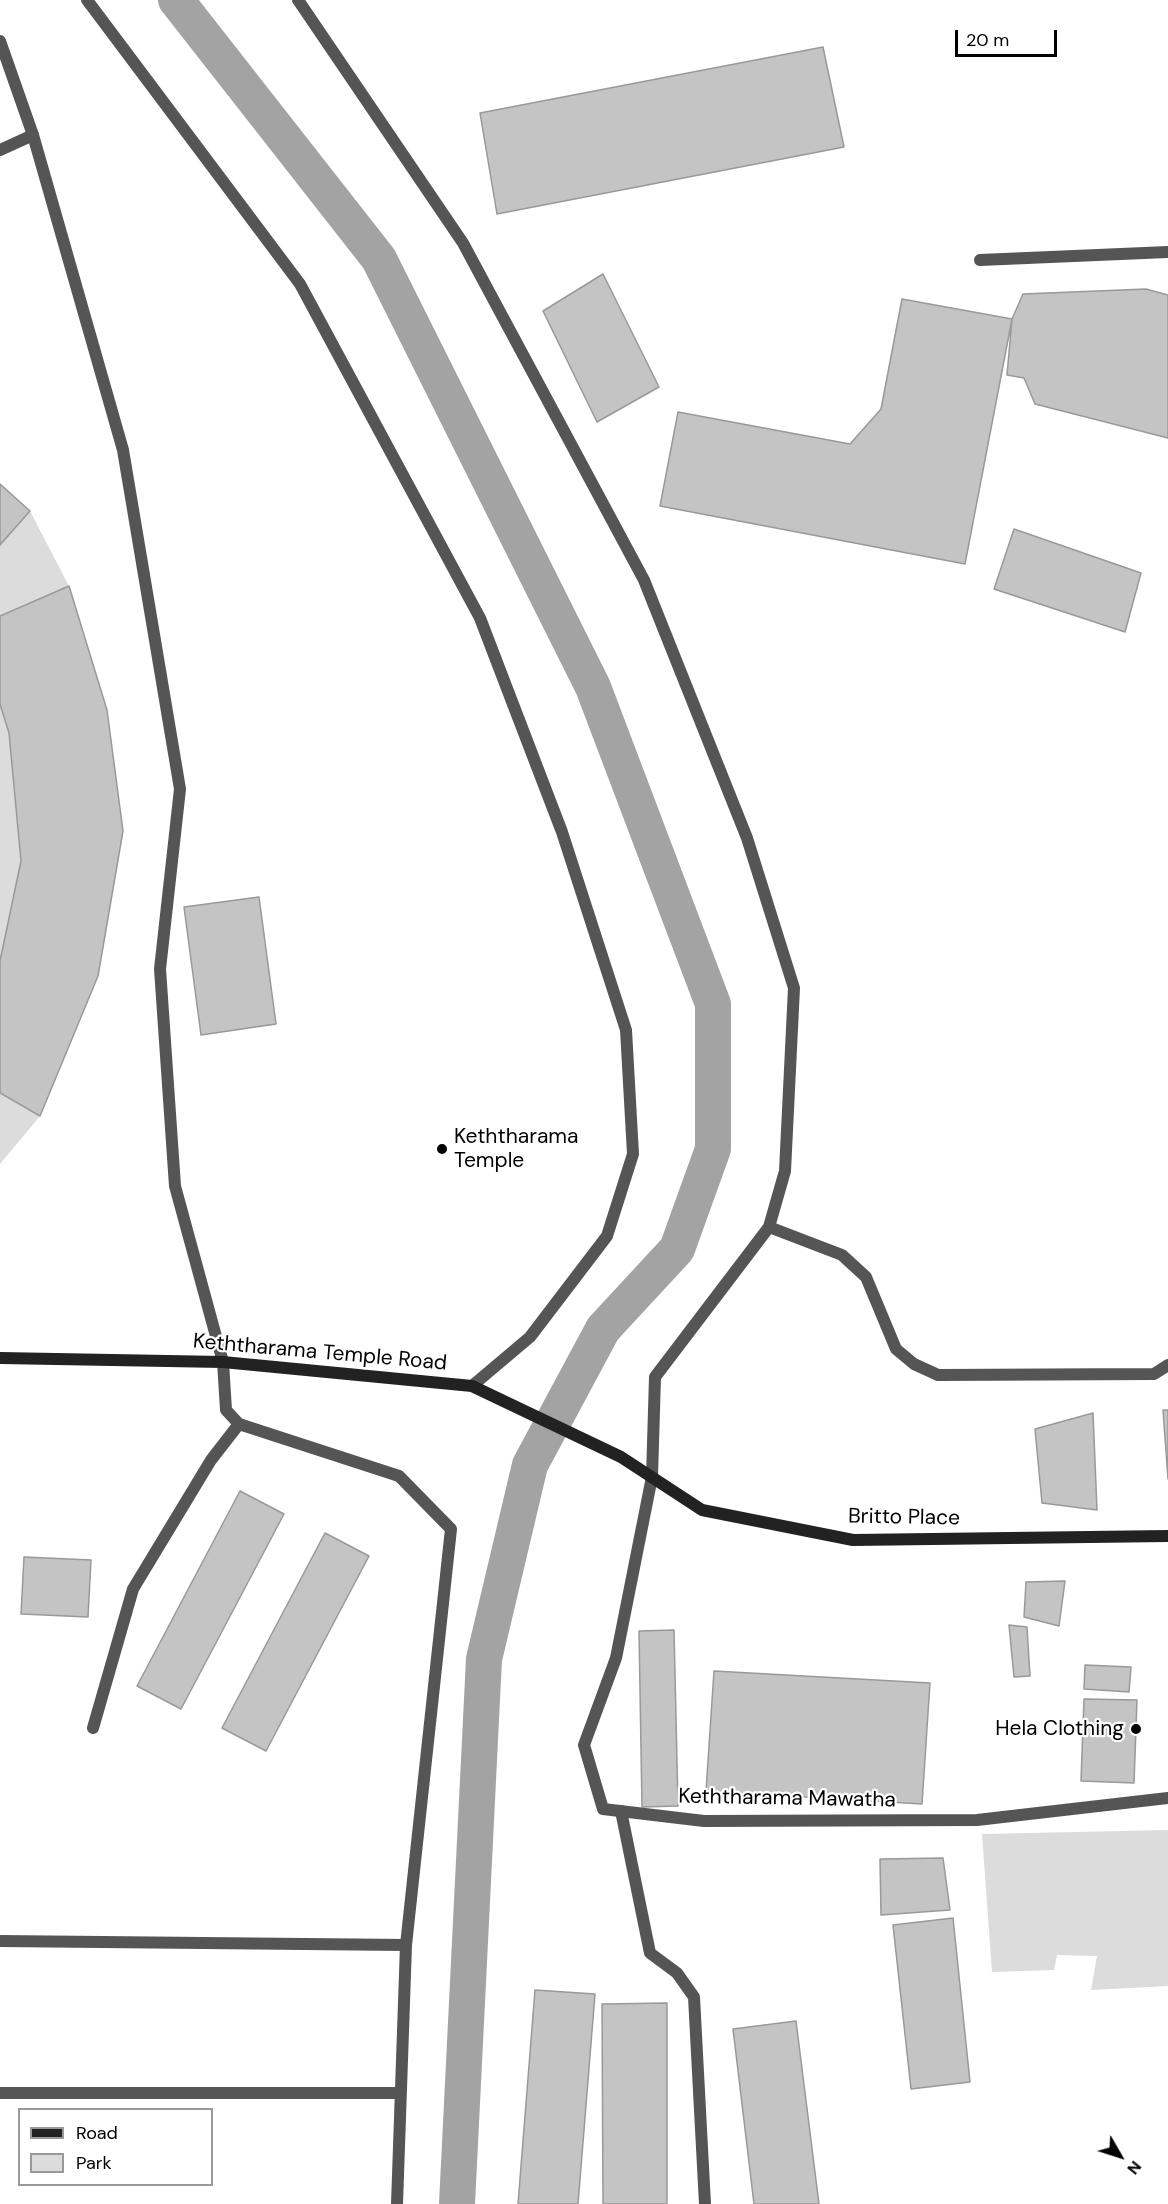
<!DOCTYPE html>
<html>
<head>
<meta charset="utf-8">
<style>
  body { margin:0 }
  #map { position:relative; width:1168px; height:2204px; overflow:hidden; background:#fff; font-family:"DM Sans",sans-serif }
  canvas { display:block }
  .legend { position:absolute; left:18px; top:2108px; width:195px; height:78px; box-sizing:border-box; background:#fff; border:2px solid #999; margin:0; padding:8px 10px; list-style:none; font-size:18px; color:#000 }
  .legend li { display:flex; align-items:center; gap:12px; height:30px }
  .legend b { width:30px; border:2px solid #999 }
  .north { position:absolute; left:1090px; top:2126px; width:60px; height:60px; -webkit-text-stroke:4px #fff; paint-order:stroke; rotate:129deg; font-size:16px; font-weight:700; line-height:24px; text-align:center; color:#000 }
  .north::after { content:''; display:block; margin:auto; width:21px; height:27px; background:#000; clip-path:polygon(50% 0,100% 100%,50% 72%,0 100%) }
  .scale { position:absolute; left:955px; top:30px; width:102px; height:27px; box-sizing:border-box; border:3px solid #000; border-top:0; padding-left:8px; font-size:18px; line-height:21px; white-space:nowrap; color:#000; -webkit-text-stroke:4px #fff; paint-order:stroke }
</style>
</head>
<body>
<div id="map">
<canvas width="1168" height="2204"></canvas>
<ul class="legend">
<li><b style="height:8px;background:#222"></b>Road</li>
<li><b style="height:16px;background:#dcdcdc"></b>Park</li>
</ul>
<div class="north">N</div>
<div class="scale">20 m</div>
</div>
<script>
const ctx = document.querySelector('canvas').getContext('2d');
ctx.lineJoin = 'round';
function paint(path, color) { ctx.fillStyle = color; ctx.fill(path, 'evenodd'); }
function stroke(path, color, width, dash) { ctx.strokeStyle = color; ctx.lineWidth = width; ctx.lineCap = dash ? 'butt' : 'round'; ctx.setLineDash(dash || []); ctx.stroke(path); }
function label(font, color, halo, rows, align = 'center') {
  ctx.font = font + ' "DM Sans",sans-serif'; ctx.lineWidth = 4.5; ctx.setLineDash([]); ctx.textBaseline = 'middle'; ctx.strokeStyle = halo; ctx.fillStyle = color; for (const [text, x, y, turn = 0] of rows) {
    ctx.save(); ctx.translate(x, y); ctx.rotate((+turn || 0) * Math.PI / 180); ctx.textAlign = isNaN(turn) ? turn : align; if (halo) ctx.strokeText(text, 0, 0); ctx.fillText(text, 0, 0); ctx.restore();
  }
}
paint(new Path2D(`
  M0,484L30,511L69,586L123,831L98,976L40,1116L0,1164Z
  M1168,1830V1986L1091,1990L1097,1956L1057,1955L1054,1970L992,1972L982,1834Z`), '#dcdcdc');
stroke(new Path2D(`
  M176,0L379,259L593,687L713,1004V1149L677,1249L603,1329L530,1465L484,1659L457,2204`), '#a3a3a3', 36);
const building = new Path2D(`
  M823,47L844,147L497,214L480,113Z
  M603,274L659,387L597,422L543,311Z
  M1146,289L1168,295V438L1035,404L1024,378L1007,375L1012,319L1023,294Z
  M902,299L1012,319L965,564L660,506L678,412L850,444L881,409Z
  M0,484L30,511L0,545Z
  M1014,529L1141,573L1125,632L994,589Z
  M69,586L107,710L123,831L98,976L40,1116L0,1093V961L21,861L9,733L0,704V616Z
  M259,897L276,1024L201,1035L184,907Z
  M1163,1410H1168V1479Z
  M1093,1413L1097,1510L1042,1503L1035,1429Z
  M240,1491L284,1514L181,1709L137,1686Z
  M325,1533L369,1556L266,1751L222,1728Z
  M24,1557L91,1560L88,1617L21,1614Z
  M1065,1581L1059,1626L1024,1617L1026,1582Z
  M1009,1625L1027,1627L1030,1676L1014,1677Z
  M674,1630L678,1806L642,1807L639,1631Z
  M1085,1665L1131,1667L1129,1692L1084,1689Z
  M714,1671L930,1683L922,1804L706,1791Z
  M1084,1699L1137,1700L1134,1783L1081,1781Z
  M943,1858L950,1910L881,1915L880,1859Z
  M953,1918L970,2082L911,2089L893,1925Z
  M535,1990L595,1994L578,2204H518Z
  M667,2003V2204H603L602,2004Z
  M796,2021L819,2204H754L733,2029Z`);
paint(building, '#c4c4c4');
stroke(building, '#999', 1.5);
stroke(new Path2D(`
  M0,150L33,135
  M621,1811L650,1953L677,1973L694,1997L705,2204`), '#555', 12);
stroke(new Path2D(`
  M87,0L300,284L480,618L562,832L626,1030L633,1154L607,1236L530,1337L472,1386
  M298,0L463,243L644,580L747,838L794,988L785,1171L769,1227L655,1377L652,1477L616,1658L584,1745L603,1809L704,1821L977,1820L1168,1798
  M0,41L33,135L123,450L180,789L160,969L175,1186L223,1362L226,1410L239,1424L399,1476L451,1529L406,1945L397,2204
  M980,260L1168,252
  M769,1227L842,1255L866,1277L896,1349L914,1364L938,1375L1154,1374L1168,1365
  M93,1728L133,1589L211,1460L239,1424
  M0,1941L406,1945
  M0,2093H399`), '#555', 12);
stroke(new Path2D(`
  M0,1358L223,1362L472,1386L621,1457L702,1510L853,1540L1168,1536`), '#222', 12);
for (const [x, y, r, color] of [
  [442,1149,6,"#000"],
  [1136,1729,6,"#000"]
]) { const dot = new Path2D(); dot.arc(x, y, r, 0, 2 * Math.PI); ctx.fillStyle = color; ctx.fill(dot); stroke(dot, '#fff', 2); }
label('21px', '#000', '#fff', [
  ["Keththarama",454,1137],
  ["Temple",454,1161],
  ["Hela Clothing",1124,1729,"right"]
], 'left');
label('21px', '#000', '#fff', [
  ["Keththarama Temple Road",320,1353,5],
  ["Britto Place",904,1518,1],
  ["Keththarama Mawatha",787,1799,1]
]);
</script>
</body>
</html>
